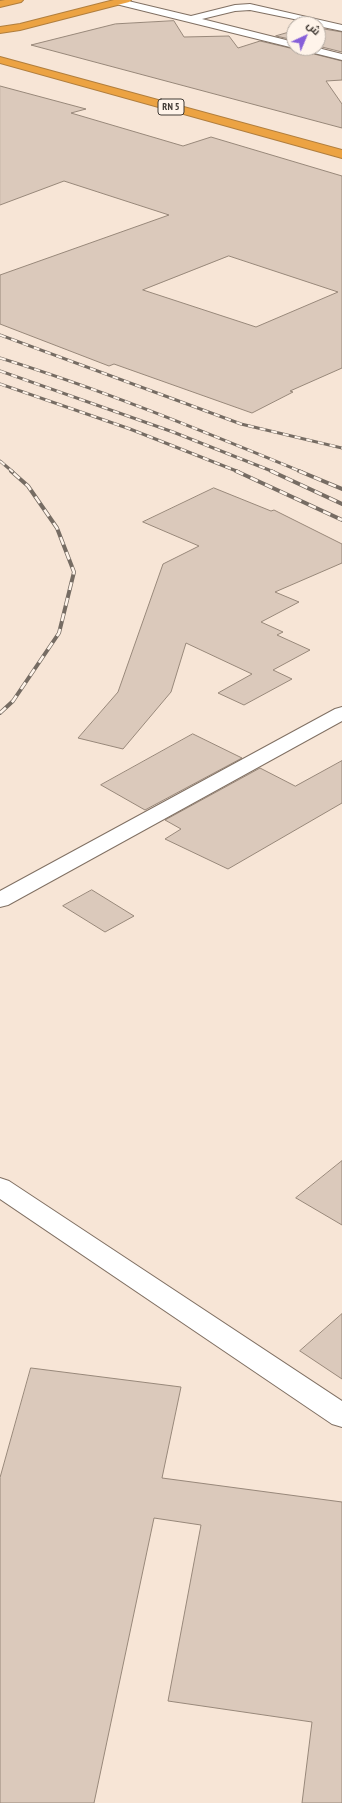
<!DOCTYPE html>
<html>
<head>
<meta charset="utf-8">
<style>
  body { margin:0 }
  #map { position:relative; width:342px; height:1803px; overflow:hidden; background:#f7e5d6; font-family:"PT Sans Narrow",Cairo,sans-serif }
  canvas { display:block }
  .north { position:absolute; left:286px; top:16px; width:40px; height:40px; box-sizing:border-box; background:#fff4ea; border:1px solid #b3aaa1; border-radius:50%; rotate:44deg; font-size:11px; font-weight:700; line-height:16px; text-align:center; color:#413a34 }
  .north::after { content:''; display:block; margin:auto; width:14px; height:18px; background:#875fd9; clip-path:polygon(50% 0,100% 100%,50% 72%,0 100%) }
</style>
</head>
<body>
<div id="map">
<canvas width="342" height="1803"></canvas>
<div class="north">ش</div>
</div>
<script>
const ctx = document.querySelector('canvas').getContext('2d');
ctx.lineJoin = 'round';
function paint(path, color) { ctx.fillStyle = color; ctx.fill(path, 'evenodd'); }
function stroke(path, color, width, dash) { ctx.strokeStyle = color; ctx.lineWidth = width; ctx.lineCap = dash ? 'butt' : 'round'; ctx.setLineDash(dash || []); ctx.stroke(path); }
function label(font, color, halo, rows, align = 'center') {
  ctx.font = font + ' "PT Sans Narrow",sans-serif'; ctx.lineWidth = 3.5; ctx.setLineDash([]); ctx.textBaseline = 'middle'; ctx.strokeStyle = halo; ctx.fillStyle = color; for (const [text, x, y, turn = 0] of rows) {
    ctx.save(); ctx.translate(x, y); ctx.rotate((+turn || 0) * Math.PI / 180); ctx.textAlign = isNaN(turn) ? turn : align; if (halo) ctx.strokeText(text, 0, 0); ctx.fillText(text, 0, 0); ctx.restore();
  }
}
const building = new Path2D(`
  M174,21L184,37L229,36L238,48L260,41L294,49L300,48L302,51L342,61V80L326,81L342,104V128L31,45L115,24Z
  M318,28L342,32V52L318,46Z
  M294,31V40L276,36Z
  M0,86L86,109L71,113L183,146L211,137L342,176V368L290,391L293,392L252,413L114,364L109,366L0,324V275L169,215L64,181L0,205ZM229,256L338,292L256,327L143,290Z
  M214,488L271,511L274,510L342,544V563L275,592L299,602L261,622L283,632L277,635L310,650L273,670L292,679L244,705L218,693L252,674L186,643L171,692L123,749L78,738L118,692L163,564L199,546L143,522Z
  M193,734L242,758L145,810L101,785Z
  M342,761V803L228,869L165,839L181,829L165,820L260,768L295,786Z
  M92,890L134,916L105,932L63,906Z
  M342,1161V1225L296,1198Z
  M342,1314V1379L300,1351Z
  M31,1368L181,1387L162,1478L342,1502V1803H302L312,1722L168,1701L201,1525L154,1518L94,1803H0V1478Z`);
paint(building, '#dbc9bb');
stroke(building, '#98887a', 1);
const street = new Path2D(`
  M116,0H124L191,16L235,5L250,4L342,25V31L318,26V24L250,10L235,11L202,19L294,42V48L116,4L115,2Z
  M301,48H318L342,54V60L302,50Z
  M342,707V721L8,905L0,907V891L335,709Z
  M0,1178L9,1181L342,1401V1427L332,1424L0,1199Z`);
const highway = new Path2D(`
  M5,0H23L21,2L0,7V1Z
  M114,0H131L129,2L20,30L0,33V27L20,24Z
  M0,57L342,150V158L0,63Z`);
stroke(street, '#807063', 2);
stroke(highway, '#b07e3e', 2);
paint(street, '#fff');
paint(highway, '#eca343');
const railFar1 = new Path2D(`
  M0,335L241,424L342,448
  M0,358C103,390 202,431 302,472
  M0,371L173,432L274,472
  M0,384L130,429L239,472
  M0,461L13,472`);
const rail = new Path2D(`
  M236,471L342,520
  M271,471L342,504
  M299,471L342,489
  M0,713L13,701L59,633L74,572L57,528L28,486L11,471`);
stroke(railFar1, '#766c63', 3);
stroke(rail, '#766c63', 4);
stroke(railFar1, '#fff4ea', 2, [6]);
stroke(rail, '#fff4ea', 2.5, [8]);
for (const [x, y, w] of [
  [171,107,26]
]) { const box = new Path2D(); box.roundRect(x - w / 2, y - 8, w, 16, 3); ctx.fillStyle = '#fff4ea'; ctx.fill(box); stroke(box, '#413a34', 1); }
label('bold 10px', '#413a34', null, [
  ["RN 5",171,107]
]);
</script>
</body>
</html>
